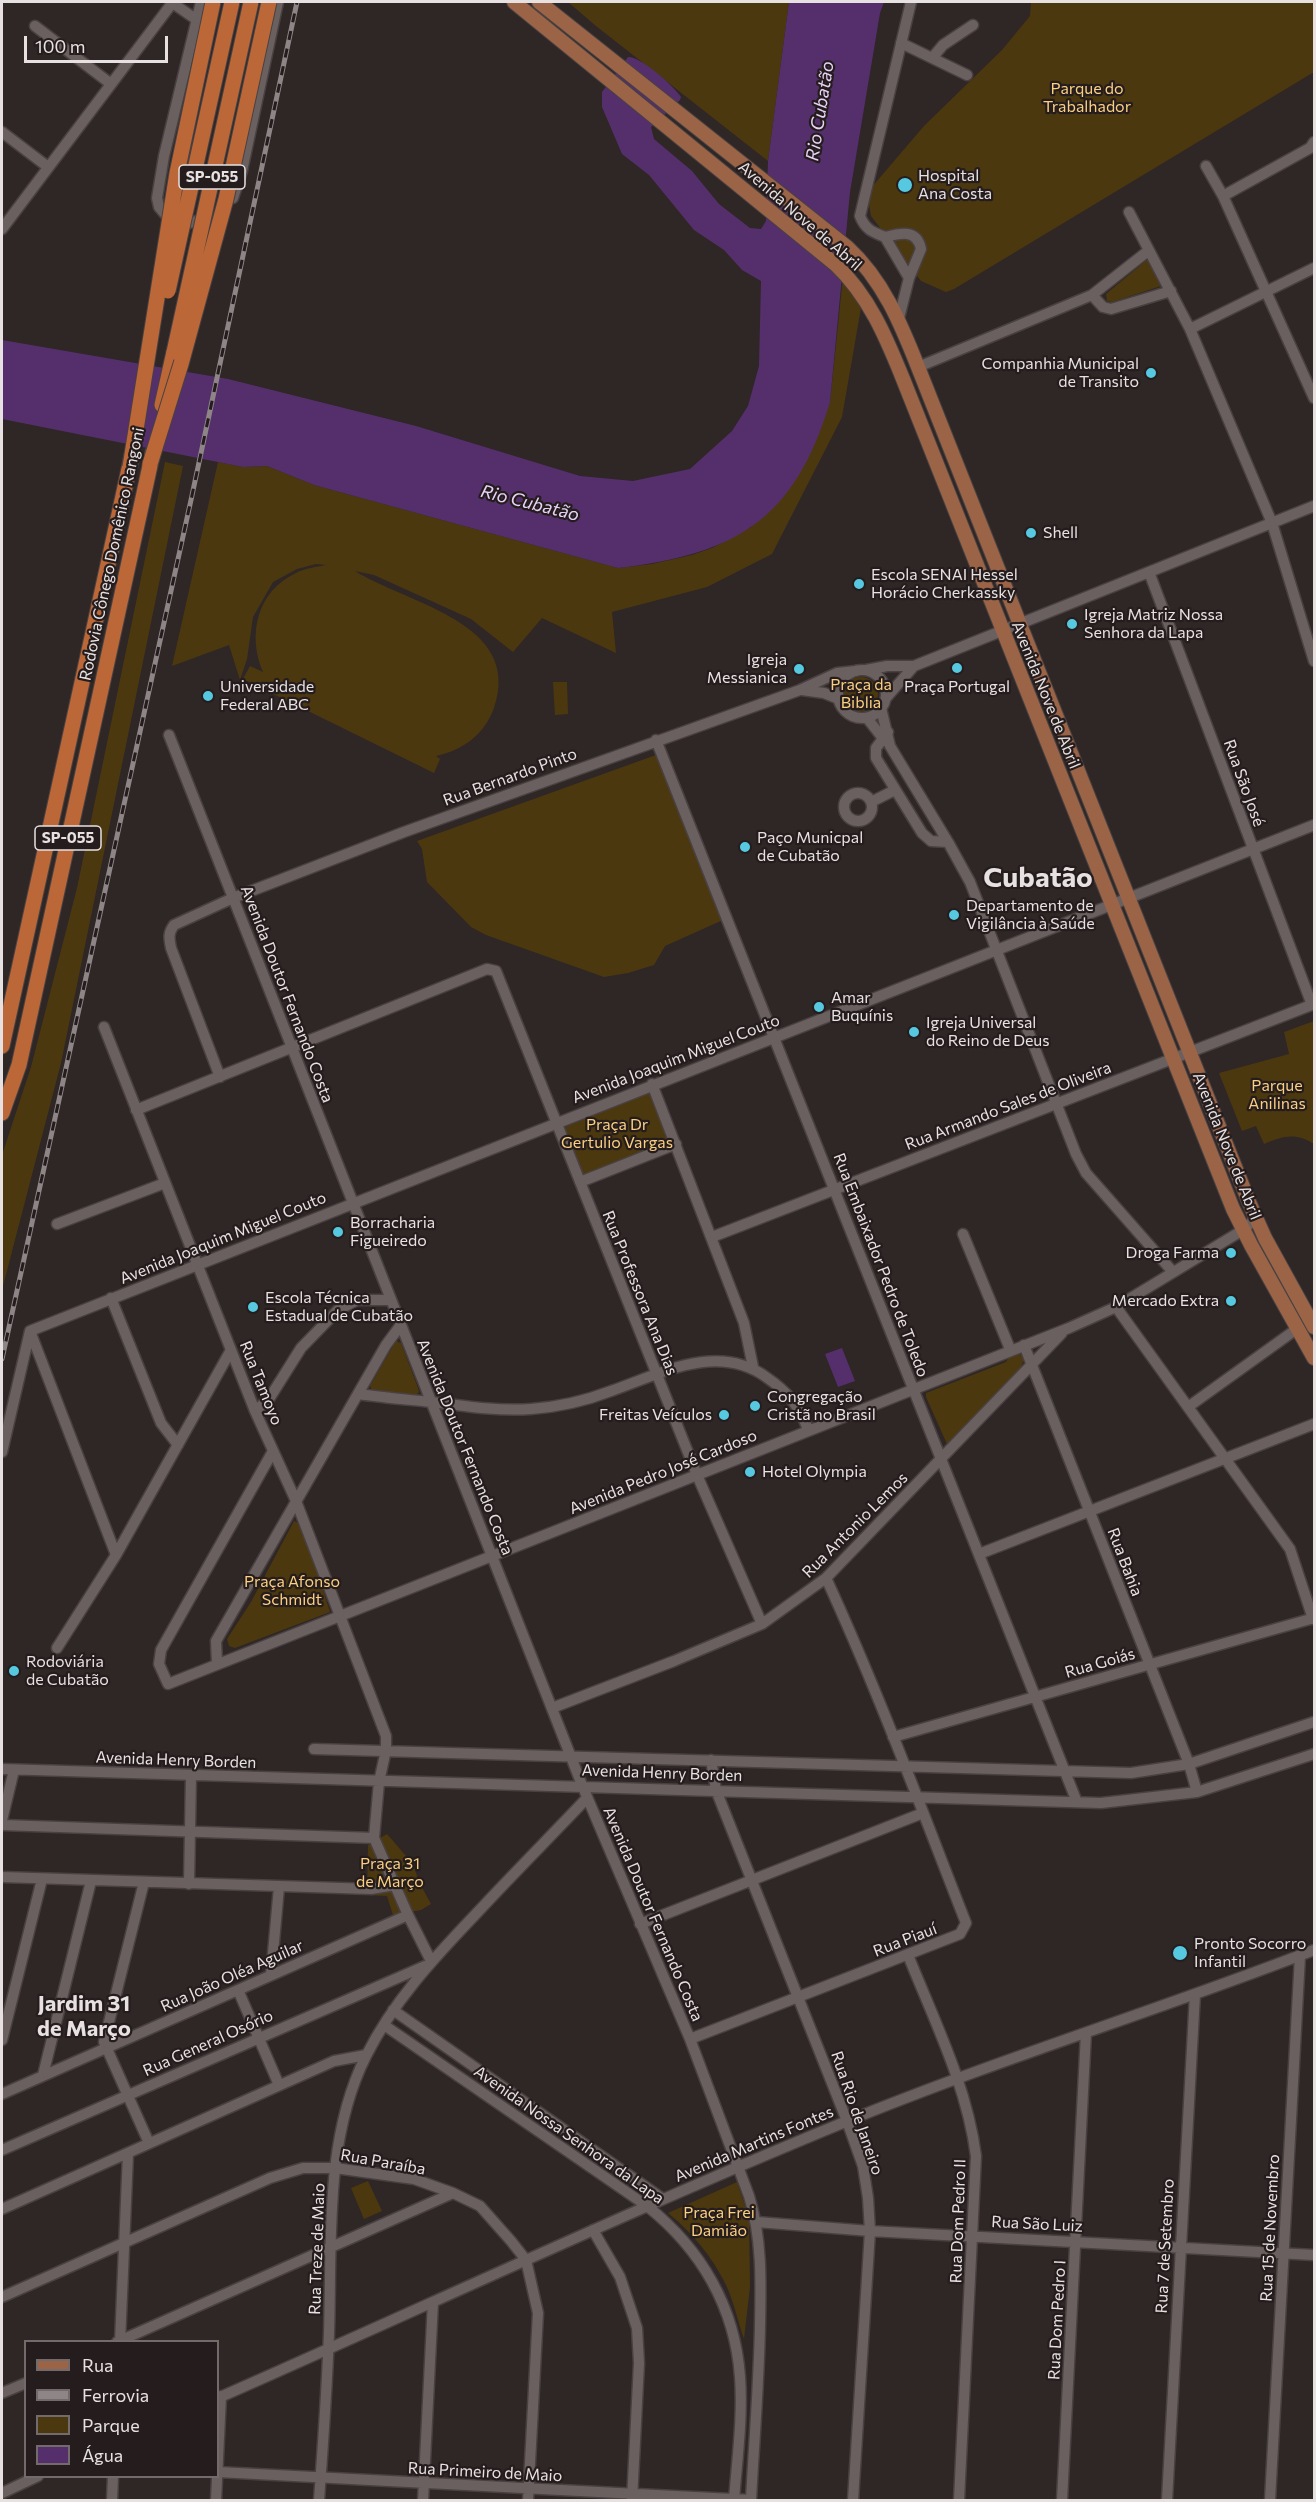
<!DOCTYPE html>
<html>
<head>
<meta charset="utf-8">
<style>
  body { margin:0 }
  #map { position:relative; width:1316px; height:2502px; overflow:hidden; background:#2f2626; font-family:Commissioner,sans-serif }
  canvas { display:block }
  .frame { position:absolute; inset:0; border:3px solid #e8e1e1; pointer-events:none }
  .legend { position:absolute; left:24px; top:2340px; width:195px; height:138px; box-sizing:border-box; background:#251d1d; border:2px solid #736b6b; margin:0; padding:8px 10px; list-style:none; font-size:18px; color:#e8e1e1 }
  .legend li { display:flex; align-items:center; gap:12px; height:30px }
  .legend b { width:30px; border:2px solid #736b6b }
  .scale { position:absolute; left:24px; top:36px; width:144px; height:27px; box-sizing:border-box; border:3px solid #e8e1e1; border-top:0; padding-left:8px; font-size:18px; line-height:21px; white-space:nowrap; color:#e8e1e1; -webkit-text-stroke:4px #251d1d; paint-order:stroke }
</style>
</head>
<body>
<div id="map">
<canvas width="1316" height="2502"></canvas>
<div class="frame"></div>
<ul class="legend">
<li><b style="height:8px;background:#9b6447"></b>Rua</li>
<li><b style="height:8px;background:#8e8686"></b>Ferrovia</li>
<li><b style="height:16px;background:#4c380f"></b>Parque</li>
<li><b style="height:16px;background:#552f6c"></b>Água</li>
</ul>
<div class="scale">100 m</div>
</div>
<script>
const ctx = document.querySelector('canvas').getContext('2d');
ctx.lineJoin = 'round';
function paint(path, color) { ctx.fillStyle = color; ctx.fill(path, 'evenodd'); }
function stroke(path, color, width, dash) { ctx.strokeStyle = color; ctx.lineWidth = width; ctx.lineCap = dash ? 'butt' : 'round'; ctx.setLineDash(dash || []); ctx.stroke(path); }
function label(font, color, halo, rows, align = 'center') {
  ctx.font = font + ' Commissioner,sans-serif'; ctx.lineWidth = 4.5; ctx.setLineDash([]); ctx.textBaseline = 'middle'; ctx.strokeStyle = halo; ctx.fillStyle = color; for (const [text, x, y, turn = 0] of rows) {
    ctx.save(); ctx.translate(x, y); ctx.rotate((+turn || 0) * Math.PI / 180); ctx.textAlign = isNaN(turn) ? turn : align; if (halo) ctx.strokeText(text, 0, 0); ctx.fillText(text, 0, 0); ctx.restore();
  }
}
paint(new Path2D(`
  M568,2H789L768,161L596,26Z
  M1031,2H1314V72L954,289L946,292L921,281L871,216L868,199L871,188L924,126L1002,50L1030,16Z
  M1148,259L1164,285L1112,302L1107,301L1106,294Z
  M843,277L861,308L842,417L772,554L707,587L612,612L616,653L542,618L513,652L471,619L374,575L355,571C405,603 524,622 494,708C484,735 463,750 436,756L440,759L434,773L243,679L250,666L263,672C247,635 257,591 296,573C305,568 317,567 326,565L316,564L297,569L273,582L253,617L247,659L240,680L229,645L172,666L218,462L243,467L267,466L314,485L618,568L652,564L692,555L712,548L751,527L830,402Z
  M165,462L183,466L61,1063L2,1290V1155L31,1067L77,888Z
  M844 694a17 17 0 1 1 34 0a17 17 0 1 1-34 0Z
  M553,682H567L568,714L555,715Z
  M656,755L723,920L665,946L654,965L628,973L604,977L486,935L471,927L427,882L422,849L417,841Z
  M1314,1021V1144C1296,1132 1282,1136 1264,1144L1256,1126L1242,1131L1219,1073L1289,1054L1284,1032Z
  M649,1092L669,1142L584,1177L565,1127Z
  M396,1341L401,1343L418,1388L419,1392L415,1396L372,1391L370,1386Z
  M1019,1353L1024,1359L1021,1367L1023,1369L952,1445L947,1444L926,1397V1393L1006,1362L1010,1355Z
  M294,1521L298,1523L311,1552L330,1612L235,1648L229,1646L227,1639L251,1602Z
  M387,1834L413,1864L419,1882L431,1904L421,1910L393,1915L387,1896L367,1895L368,1845Z
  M368,2181L382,2211L364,2219L351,2188Z
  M737,2182L749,2218L750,2287L744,2339C738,2322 734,2302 726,2285C713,2258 692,2232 668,2213Z`), '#4c380f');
paint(new Path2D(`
  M789,2H884L880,13L850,192L830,402C794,520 737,554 618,568L314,485L267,466L243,467L2,419V340L228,379L416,426L580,476L633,481L690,469L732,431L748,406L759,366L761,281L742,270L724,250L694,230L649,175L622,154L602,107V92L628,57C640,56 674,86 681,97L680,100L651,127L654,139L692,171L719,204L750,228L761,229L766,221L768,161Z
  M842,1348L855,1381L838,1387L825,1354Z`), '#552f6c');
const minor = new Path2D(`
  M171,2L197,20
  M201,2L164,156L157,198L159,207L170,220L189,223L208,218
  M35,26L111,84
  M901,43L967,75
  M933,57L943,45L973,25
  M2,132L48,167
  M1206,166L1223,196L1314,398
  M1223,196L1310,148L1314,142
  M233,198L242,171L278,2
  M1129,212L1190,329L1272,523L1314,661
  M2,229L173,2
  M885,237C901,233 917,229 921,249L909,278L899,318
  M909,278L885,237C872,232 865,229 860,216L911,2
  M1092,295L1103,307L1111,309L1171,291
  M1190,329L1314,268
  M918,367L1092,295L1148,251
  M1149,572L1312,1005
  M866,670L887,666H914
  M838 694a24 24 0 1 1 48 0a24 24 0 1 1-48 0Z
  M802,690L824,693L839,699
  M886,698L914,666L1314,506
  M881,708L890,746L948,842L970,882L1076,1154L1086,1173L1173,1272
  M867,718L885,741
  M888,732L876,748V758L922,833L931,841L948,842
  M169,735L582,1785L690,2039L749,2196C762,2238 761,2281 760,2325C759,2383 754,2442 751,2500
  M656,740L1077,1802
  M844 807a14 14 0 1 1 28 0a14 14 0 1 1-28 0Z
  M871,802L895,790
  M104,1027L255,1411L296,1501L386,1736V1750L379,1782L374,1838L408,1915L431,1961
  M220,1077L171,948C169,938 168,933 174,925L233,898L404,832L800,690L837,673L856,671
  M652,1084L744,1323L753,1367
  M136,1110L487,969L496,971L697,1475L762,1624
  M580,1182L676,1144
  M57,1224L165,1183
  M963,1234L1010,1349
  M712,1237L1314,1004
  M111,1298L161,1423L178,1445
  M1116,1307L1290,1549L1313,1619
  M30,1331L116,1555
  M1024,1345L1189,1764L1197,1792
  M358,1394C386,1398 413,1400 440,1403C470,1407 500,1411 531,1409C558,1407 585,1401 611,1391C660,1374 717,1342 766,1377C788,1392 798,1405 808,1429
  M1188,1407L1298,1328
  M255,1411L269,1399L301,1348L338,1310L357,1300H389
  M273,1451L161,1650L159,1664L168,1684L1069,1328L1116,1307L1243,1230L1256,1218
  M2,1452L30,1331L1314,825
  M979,1554L1314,1424
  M57,1648L116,1555L231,1350
  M217,1663L216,1641L386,1345L400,1326
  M552,1708L674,1661L762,1624L826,1578L1062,1333
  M893,1737L1314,1618
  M314,1749L1131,1773L1189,1764L1314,1722
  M711,1760L716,1790L847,2121L863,2166L868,2198L870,2231L853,2500
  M2,1769L1101,1803L1197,1792L1314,1754
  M2,1820L14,1770
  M2,1825L374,1838
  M2,1877L371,1889L395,1885
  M144,1882L104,2042L149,2143
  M189,1884L191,1776
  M640,1924L923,1813
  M908,1955C934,2020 967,2086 976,2156L959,2500
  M271,1975L279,1887
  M238,1990L279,2085
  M393,2010L663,2199
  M384,2025L647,2206C701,2249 735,2307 740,2377C743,2417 737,2460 734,2500
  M690,2039L960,1934L966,1923C921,1808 878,1691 826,1578
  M2,2040L42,1879
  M43,2075L91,1881
  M2,2094L408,1915
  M2,2150L425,1966
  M2,2209L334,2061L366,2055
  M757,2222L870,2231L1314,2255
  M593,2230L620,2277L637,2328L639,2363L632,2500
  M2,2297L270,2178L303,2168H335L414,2179L453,2193L480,2206L511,2241L526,2260L538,2313L528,2500
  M117,2342L453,2193
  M120,2342L128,2154
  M2,2393L26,2383
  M218,2398C427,2306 633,2209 845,2122C999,2059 1159,2010 1314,1950
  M218,2472L751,2500
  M2,2493L38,2476
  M112,2500L113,2476
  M216,2500L221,2396
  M319,2500C323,2445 327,2389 329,2333C332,2242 324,2139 366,2056C393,2002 433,1959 474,1916C511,1876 550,1837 587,1798
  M423,2500L433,2302
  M1062,2500L1086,2033
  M1167,2500L1195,1994
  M1270,2500L1300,1956`);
const major = new Path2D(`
  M514,2L835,264C869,296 886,337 903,379L1233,1209L1251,1245L1314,1358
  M539,2L847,247C883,280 901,324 918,367L1249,1202L1265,1238L1314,1327`);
const highway = new Path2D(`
  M162,405L174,352
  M2,1046L132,455
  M2,1113L19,1065L153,452`);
stroke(minor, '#494141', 13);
stroke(major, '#494141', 16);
stroke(highway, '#494141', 17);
stroke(minor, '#6b6060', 10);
stroke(major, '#9b6447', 14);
stroke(highway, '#bb6737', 15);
const rail = new Path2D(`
  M2,1359L191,500L297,2`);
stroke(rail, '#8e8686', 5);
stroke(rail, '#251d1d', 3, [9]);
const highwayBridge = new Path2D(`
  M168,291L232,2
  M174,352L251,2
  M150,464L181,364L226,199L269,2
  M130,467L177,173L213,2`);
stroke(highwayBridge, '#494141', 17, []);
stroke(highwayBridge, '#bb6737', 15);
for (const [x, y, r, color] of [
  [905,185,8,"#56c9e0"],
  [1151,373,6,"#56c9e0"],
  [1031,533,6,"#56c9e0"],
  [859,584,6,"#56c9e0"],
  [1072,624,6,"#56c9e0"],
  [957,668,6,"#56c9e0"],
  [799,669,6,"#56c9e0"],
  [208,696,6,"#56c9e0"],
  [745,847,6,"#56c9e0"],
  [954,915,6,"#56c9e0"],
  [819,1007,6,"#56c9e0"],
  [914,1032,6,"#56c9e0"],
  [338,1232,6,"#56c9e0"],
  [1231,1253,6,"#56c9e0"],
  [1231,1301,6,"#56c9e0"],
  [253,1307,6,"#56c9e0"],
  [755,1406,6,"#56c9e0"],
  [724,1415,6,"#56c9e0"],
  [750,1472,6,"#56c9e0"],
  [14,1671,6,"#56c9e0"],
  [1180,1953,8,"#56c9e0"]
]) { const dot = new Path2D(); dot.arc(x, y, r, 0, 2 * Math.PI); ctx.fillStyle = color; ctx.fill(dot); stroke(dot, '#251d1d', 2); }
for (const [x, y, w] of [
  [212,177,66],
  [68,838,66]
]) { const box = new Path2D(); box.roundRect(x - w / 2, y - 12, w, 24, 4.5); ctx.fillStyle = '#251d1d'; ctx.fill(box); stroke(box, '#e8e1e1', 1.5); }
label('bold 15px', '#e8e1e1', null, [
  ["SP-055",212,177],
  ["SP-055",68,838]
]);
label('16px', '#fbcf80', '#251d1d', [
  ["Parque do",1087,89],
  ["Trabalhador",1087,107],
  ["Praça da",861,685],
  ["Biblia",861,703],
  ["Parque",1277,1086],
  ["Anilinas",1277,1104],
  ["Praça Dr",617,1125],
  ["Gertulio Vargas",617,1143],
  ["Praça Afonso",292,1582],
  ["Schmidt",292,1600],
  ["Praça 31",390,1864],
  ["de Março",390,1882],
  ["Praça Frei",719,2213],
  ["Damião",719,2231]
]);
label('16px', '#e8e1e1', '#251d1d', [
  ["Hospital",918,176],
  ["Ana Costa",918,194],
  ["Companhia Municipal",1139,364,"right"],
  ["de Transito",1139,382,"right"],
  ["Shell",1043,533],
  ["Escola SENAI Hessel",871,575],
  ["Horácio Cherkassky",871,593],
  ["Igreja Matriz Nossa",1084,615],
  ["Senhora da Lapa",1084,633],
  ["Igreja",787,660,"right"],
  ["Messianica",787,678,"right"],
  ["Universidade",220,687],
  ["Federal ABC",220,705],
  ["Praça Portugal",957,687,"center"],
  ["Paço Municpal",757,838],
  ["de Cubatão",757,856],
  ["Departamento de",966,906],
  ["Vigilância à Saúde",966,924],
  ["Amar",831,998],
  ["Buquínis",831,1016],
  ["Igreja Universal",926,1023],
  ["do Reino de Deus",926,1041],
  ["Borracharia",350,1223],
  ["Figueiredo",350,1241],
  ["Droga Farma",1219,1253,"right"],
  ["Escola Técnica",265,1298],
  ["Estadual de Cubatão",265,1316],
  ["Mercado Extra",1219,1301,"right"],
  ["Congregação",767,1397],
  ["Cristã no Brasil",767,1415],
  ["Freitas Veículos",712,1415,"right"],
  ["Hotel Olympia",762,1472],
  ["Rodoviária",26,1662],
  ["de Cubatão",26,1680],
  ["Pronto Socorro",1194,1944],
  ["Infantil",1194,1962]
], 'left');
label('16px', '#e8e1e1', '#251d1d', [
  ["Avenida Nove de Abril",800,216,41],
  ["Rodovia Cônego Domênico Rangoni",112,554,-78],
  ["Avenida Nove de Abril",1046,695,68],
  ["Rua Bernardo Pinto",510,777,-20],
  ["Rua São José",1244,783,70],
  ["Avenida Doutor Fernando Costa",287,994,69],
  ["Avenida Joaquim Miguel Couto",676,1059,-21],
  ["Rua Armando Sales de Oliveira",1008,1106,-21],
  ["Avenida Nove de Abril",1227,1146,68],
  ["Avenida Joaquim Miguel Couto",223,1238,-22],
  ["Rua Embaixador Pedro de Toledo",881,1265,69],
  ["Rua Professora Ana Dias",640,1293,68],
  ["Rua Tamoyo",261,1383,68],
  ["Avenida Doutor Fernando Costa",465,1447,68],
  ["Avenida Pedro José Cardoso",663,1472,-22],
  ["Rua Antonio Lemos",855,1525,-45],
  ["Rua Bahia",1125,1562,69],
  ["Rua Goiás",1100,1663,-16],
  ["Avenida Henry Borden",176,1760,2],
  ["Avenida Henry Borden",662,1773,2],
  ["Avenida Doutor Fernando Costa",653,1914,67],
  ["Rua Piauí",905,1940,-21],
  ["Rua João Oléa Aguilar",232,1976,-24],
  ["Rua General Osório",208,2043,-24],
  ["Rua Rio de Janeiro",857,2113,71],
  ["Avenida Nossa Senhora da Lapa",569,2135,35],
  ["Avenida Martins Fontes",754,2144,-23],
  ["Rua Paraíba",383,2162,10],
  ["Rua Dom Pedro II",958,2221,-88],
  ["Rua São Luiz",1037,2224,3],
  ["Rua 15 de Novembro",1270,2228,-87],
  ["Rua 7 de Setembro",1165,2246,-87],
  ["Rua Treze de Maio",317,2249,-88],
  ["Rua Dom Pedro I",1057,2320,-87],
  ["Rua Primeiro de Maio",485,2472,3]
]);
label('italic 18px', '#e8d3f8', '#251d1d', [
  ["Rio Cubatão",820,111,-81],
  ["Rio Cubatão",530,503,14]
]);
label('bold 22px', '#e8e1e1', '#251d1d', [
  ["Jardim 31",84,2004],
  ["de Março",84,2029]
]);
label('bold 28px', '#e8e1e1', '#251d1d', [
  ["Cubatão",1038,878]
]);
</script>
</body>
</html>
